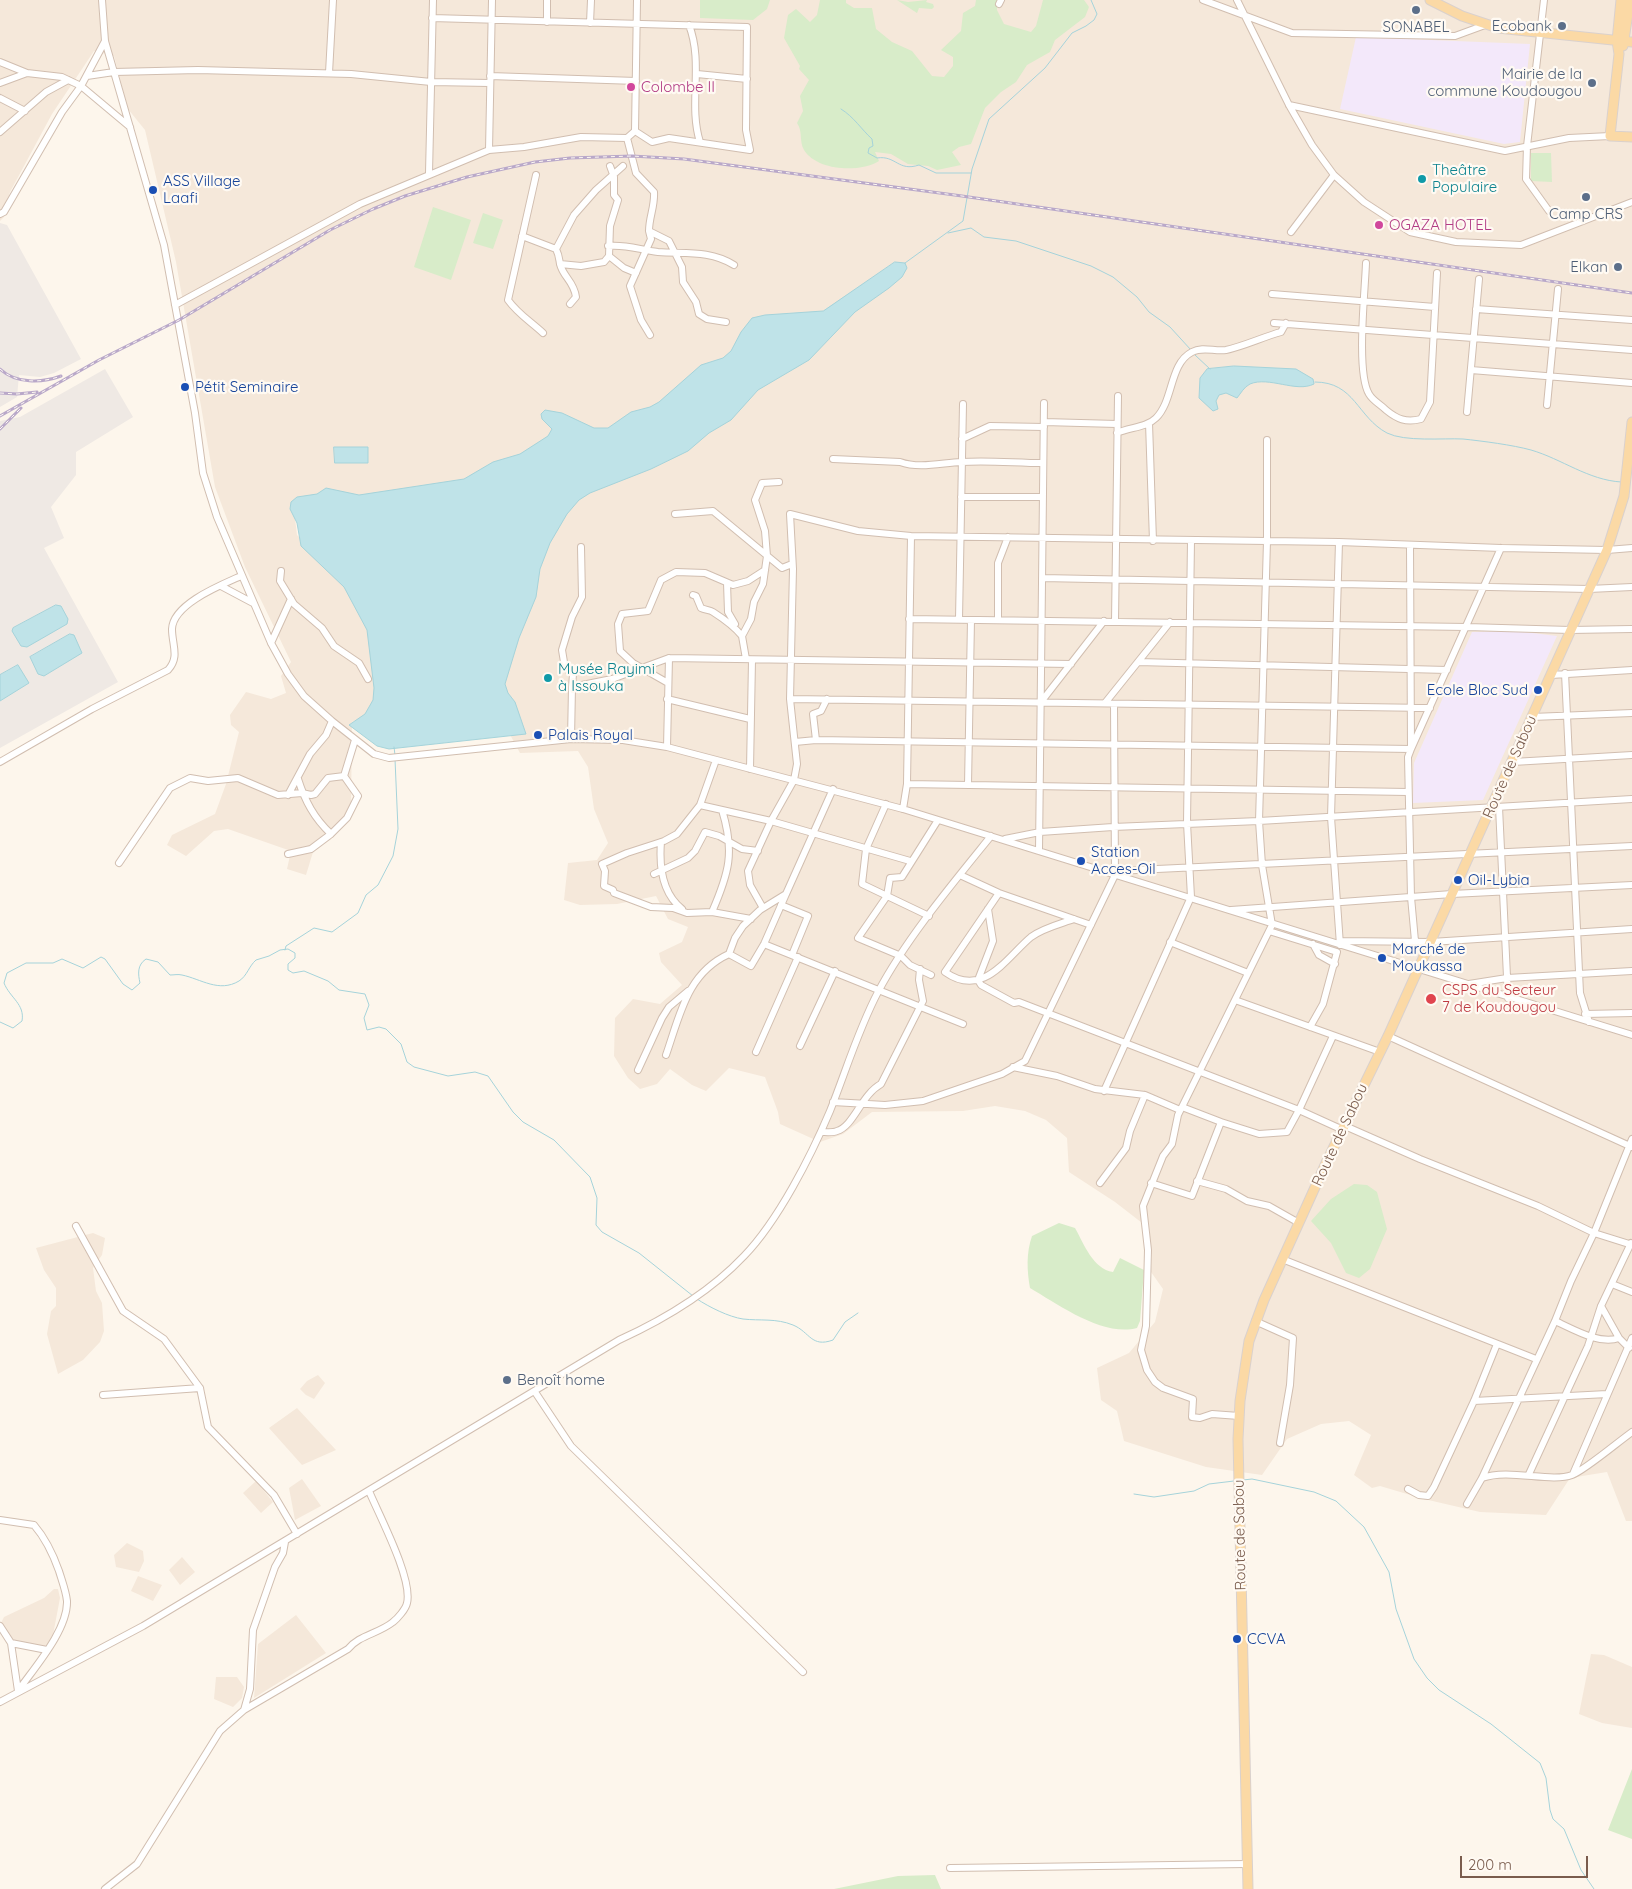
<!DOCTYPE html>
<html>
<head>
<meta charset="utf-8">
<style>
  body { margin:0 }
  #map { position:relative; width:1632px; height:1889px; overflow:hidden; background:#fdf6ec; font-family:Quicksand,sans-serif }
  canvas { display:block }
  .scale { position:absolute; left:1460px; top:1856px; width:128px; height:22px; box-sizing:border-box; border:2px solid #7a5c4d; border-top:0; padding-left:6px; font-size:15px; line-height:18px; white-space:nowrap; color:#7a5c4d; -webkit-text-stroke:4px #fffaf3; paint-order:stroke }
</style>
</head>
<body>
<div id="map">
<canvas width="1632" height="1889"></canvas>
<div class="scale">200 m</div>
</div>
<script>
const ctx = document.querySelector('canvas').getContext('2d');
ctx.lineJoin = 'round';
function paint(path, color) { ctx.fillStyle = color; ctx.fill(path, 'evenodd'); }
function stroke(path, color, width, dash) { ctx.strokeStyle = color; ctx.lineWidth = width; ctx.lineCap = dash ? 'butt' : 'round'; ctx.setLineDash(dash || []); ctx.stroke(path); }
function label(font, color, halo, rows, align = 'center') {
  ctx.font = font + ' Quicksand,sans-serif'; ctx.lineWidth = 4.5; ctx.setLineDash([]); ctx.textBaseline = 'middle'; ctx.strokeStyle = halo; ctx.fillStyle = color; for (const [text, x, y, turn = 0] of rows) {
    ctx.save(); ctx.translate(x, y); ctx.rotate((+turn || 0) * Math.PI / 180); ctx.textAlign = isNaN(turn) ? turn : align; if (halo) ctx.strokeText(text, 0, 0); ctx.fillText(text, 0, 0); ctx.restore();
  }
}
paint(new Path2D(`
  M0,0H1632V1521H1626L1607,1472L1570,1478L1546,1515L1480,1512L1424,1499L1380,1486L1372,1488L1354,1475L1371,1435L1349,1421L1321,1424L1287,1439L1262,1475L1206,1467L1124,1441L1117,1411L1101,1400L1097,1368L1129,1353L1155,1322L1163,1289L1151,1272L1152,1256L1146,1226L1115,1202L1069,1172L1067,1138L1046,1120L1025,1111L995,1106L963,1111L872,1112L843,1134L820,1142L780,1124L778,1112L765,1077L729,1068L706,1091L692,1085L670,1069L657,1084L640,1089L628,1078L614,1056L615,1018L633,999L660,1004L682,985L661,962L659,953L682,942L688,927L668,919L656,896L617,904L580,905L564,900L568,863L597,860L608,843L594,809L588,767L578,751L520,753L502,720L487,491L293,502L297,535L355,592L368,622L369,643L380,694L372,716L352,722L351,809L313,852L306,875L287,869L291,851L228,829L214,831L186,856L167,845L172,835L215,814L226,784L239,732L231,725L230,715L246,692L271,699L286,693L281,676L291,662L245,567L215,487L176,262L145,130L128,109L114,56L94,51L52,114L10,192L4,217L0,221Z
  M93,1233L105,1238L102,1255L93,1268L96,1291L102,1303L104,1331L100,1342L83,1360L58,1374L47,1334L51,1311L56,1306V1288L44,1270L36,1248Z
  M318,1375L325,1383L314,1399L306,1395L300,1389L307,1381Z
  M297,1408L336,1450L302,1465L269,1428Z
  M302,1479L321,1506L295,1520L289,1488Z
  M256,1481L273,1502L261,1513L243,1493Z
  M127,1543L143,1551L144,1561L139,1572L116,1567L114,1555Z
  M182,1557L195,1572L180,1585L169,1570Z
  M138,1576L162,1585L153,1601L131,1591Z
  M54,1589H58L60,1598L53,1635L48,1644L41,1648L18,1643L12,1639L1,1623L4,1617L44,1598Z
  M296,1615L326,1653L254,1698L258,1644Z
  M1591,1654L1604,1655L1632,1667V1728L1602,1723L1579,1714Z
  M216,1677H237L244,1687L242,1698L233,1707L214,1699Z`), '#f5e8da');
paint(new Path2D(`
  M0,223L7,225L81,359L54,373L40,377L19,375L17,397L0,407Z
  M105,369L133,417L76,452V475L51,507L64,538L44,548L118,682L0,748V421L20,417Z`), '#efe9e4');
paint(new Path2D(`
  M1356,37L1530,44L1520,142L1504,144L1340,109Z
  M1516,631L1557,636L1483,800L1413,803L1414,763L1472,632Z`), '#f3e8fa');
paint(new Path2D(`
  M700,0H770L767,9L753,20L700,18Z
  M820,0H846V3L854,8H872L876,29L892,42L912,51L932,76L944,77L953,66V57L941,50L961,31L963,13L975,6L976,0H997V10L1004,24L1031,32L1036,26L1043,0H1084L1089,7L1085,17L1055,40L1050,52L1027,65L1016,82L1001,92L985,108L971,144L959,147L952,152L961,165L937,170L928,166L908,164L891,154L875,152L879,161C860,173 817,171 804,150C799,142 803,131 797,123L803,111L800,96L809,80L799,69L800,66L784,38L788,15L796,9L810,22L817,15Z
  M897,0L908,2L927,0L926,2L933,4L934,7L932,9L919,8L917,13Z
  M1531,153H1551L1552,182L1531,181Z
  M433,207L471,220L451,280L414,267Z
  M483,213L503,220L493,249L473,243Z
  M1354,1184L1367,1185L1377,1192L1387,1229L1370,1269L1359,1278L1346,1273L1331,1243L1311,1221L1331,1199Z
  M1059,1223L1075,1228C1084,1244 1093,1269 1113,1272L1120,1258L1144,1270L1140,1321L1137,1328C1103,1337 1059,1305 1030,1288C1027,1271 1026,1253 1032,1236Z
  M1632,1769V1839L1608,1830Z
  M935,1875L941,1889H834L898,1876Z`), '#d8ecc9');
const water = new Path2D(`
  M895,262L905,263L907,268L902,277L889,288L855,312L809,360L758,390L731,420L709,433L688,451L651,469L590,493L579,500L567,514L550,543L540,569L536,597L519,638L505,684L508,693L515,702L526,734L389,749L377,746L349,725L365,714L373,700L374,688L367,630L344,587L301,546L297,523L290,509L291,502L297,497L317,494L326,488L359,495L464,479L493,462L520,454L548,436L552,429L542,419L541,414L545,410L562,413L594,428H608L631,412L650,407L659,402L701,365L723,358L731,351L741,332L752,318L765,315L823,311Z
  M1234,366L1296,369L1313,379L1314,384C1296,393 1269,376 1250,384C1244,387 1241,393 1237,398L1226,393L1219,395L1216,401L1218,409L1213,411L1199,398L1200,378L1207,369Z
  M334,447H368V463H335Z
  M56,605L61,606L68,619L67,624L27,647L21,646L12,631L13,628Z
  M70,634L74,635L82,653L44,676L38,674L30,657Z
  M18,665L29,683L0,701V675Z`);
paint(water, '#bfe3e8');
stroke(water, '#a5d3da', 1);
stroke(new Path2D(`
  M841,109C854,117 861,129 872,139L873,146L869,148L868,153L877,158C896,155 898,172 919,165L936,173H971
  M948,233L971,228L984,237L1016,241L1091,266L1113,277L1137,297L1149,312L1170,327L1191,350
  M905,263L963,221L972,169L989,119L1045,68L1072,33L1086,26L1094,20L1097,14L1091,0
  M1195,355L1210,369
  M1315,382C1355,382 1357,417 1387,433C1405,442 1443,438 1463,439C1482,441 1513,445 1531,450C1562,459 1588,480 1621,482
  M394,747L395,755
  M285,950L286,946L314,928L332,932L358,913L366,895L378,885L393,856L398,829L395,759
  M0,1022L13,1028L22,1021C25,1004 10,998 4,983L7,973L26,963H53L62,959L83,968L101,957L105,959L123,984L132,990L140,983C138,974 137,965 146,959L158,962L170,975C174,975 178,974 182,975C201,979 219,993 239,981C247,976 249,966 256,960L269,956L280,950L288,949L295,953V958L288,964V970L293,973L304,971L328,981L339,990L365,994L369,1005L364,1018L367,1030L379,1027L386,1029L401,1044L407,1062L414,1067L448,1076L475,1072L488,1076L513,1112L523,1122L554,1140L590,1177L597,1198L596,1225L602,1232L639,1253L693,1296
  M697,1299C709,1307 729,1317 743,1319C760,1321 776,1318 793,1325C810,1332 811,1348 833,1340L845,1322L858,1313
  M1243,1480L1252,1479L1314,1492L1336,1501L1364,1527L1389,1572L1396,1609L1414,1659L1427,1678L1439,1690L1491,1724L1540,1763L1546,1778L1550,1810L1553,1819L1564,1829L1581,1870L1594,1889
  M1134,1494L1154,1497L1194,1491L1209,1484L1234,1481`), '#a5d3da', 1);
const minor = new Path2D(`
  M102,0L105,41L164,245L195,413L203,473L217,517L271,643L288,674L304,696L332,721L374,754L389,758L571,739L623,740L667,747L903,809L1632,1035
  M1203,0L1292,33L1455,36L1485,25
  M1237,0L1289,105L1312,145L1334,175L1364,202L1410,232L1456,242L1521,245L1632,202
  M1544,0L1527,146L1526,179L1549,211
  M999,4L1001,0
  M432,18L747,27L746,130L750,150L669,138L652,142L635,131
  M547,22V0
  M590,23L591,0
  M689,25C704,64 688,104 700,142
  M0,62L27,73
  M329,73L333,0
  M697,74L747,79
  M87,76L114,72L198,70L351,74L431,82L490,83
  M490,76L636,81
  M0,83L27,73L62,77L81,86L130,127
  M0,98L25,111
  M1289,105L1505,151L1569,138L1610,136
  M0,132L46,92L68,80
  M627,138L636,173L654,192C655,206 649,217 649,231L669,241L682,267L683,282L696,302L699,314L707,319L726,322
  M489,150L492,0
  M429,173L433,0
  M536,175L508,300C518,314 530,321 543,333
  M0,214L4,212L62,112L81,86L105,41
  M649,231L651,239L630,286L641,320L650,335
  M1291,232L1334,175
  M522,236L556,249
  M608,246C626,244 640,250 658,252C685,254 710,250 734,265
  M609,256L624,268L636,273
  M1366,263C1365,292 1356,372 1369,394C1373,401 1380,404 1386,410C1397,419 1406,423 1421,419L1430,402L1437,273
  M560,264L581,266L604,262L609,256L610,226L618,200L614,195V177L610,166
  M1272,294L1435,307
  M570,304L576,297C574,281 563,277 560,264C559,258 559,255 556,249L574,215L596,190L623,166
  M175,305L360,204L489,150L524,147L581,137L627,138L635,131L637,0
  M1476,309L1632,320
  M1274,323L1632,350
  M1471,370L1632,383
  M1547,405L1558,289
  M1467,412L1479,279
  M1044,422L1117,424
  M1149,423L1153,541
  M1117,433C1129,427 1146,428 1156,418C1174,400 1169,364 1192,352C1203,346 1215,352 1226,350C1244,346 1263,337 1281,332L1286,323
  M962,439L990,426L1044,427
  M833,459L900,462C919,469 941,463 961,462C988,460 1016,463 1043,463
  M961,497H1043
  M675,514L713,511L782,568L792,564
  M1339,542L1331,817L1340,945
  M1410,546L1411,749L1408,757L1411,897L1415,941
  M281,571L280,581L294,604L322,628L334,646L359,663L368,679
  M1042,578L1589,589L1632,587
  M727,583L728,612L735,624
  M221,586L253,603
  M693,595L696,596L701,608C705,610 710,610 713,612C724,619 734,626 742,636
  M909,619L1467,627L1570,630L1632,629
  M959,619L963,404
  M998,620V563L1008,537
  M1115,622L1118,396
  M271,643L291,599
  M746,659L742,636L751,619L754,602L763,584L767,556L765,531L755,500L762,483L779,482
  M1138,662L1447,670
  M1565,673L1580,993L1589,1022
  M1551,675L1632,670
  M668,683L633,663L620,651L618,624L622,614L648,611L661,580L676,572L705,573L733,585L748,581L765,570
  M572,687L573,674L565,668L562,650L572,617L582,597L581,547
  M667,699L750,719
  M790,699L1430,708
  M1041,702L1104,621
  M1105,703L1170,622
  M1532,717L1632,713
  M571,739L572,687L612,679L669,658L1071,664
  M816,740L813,714L821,711L827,699
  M795,742L816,740L1411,749L1501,548
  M667,747L669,658
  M716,760L700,805L677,834L664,841L627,853L602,864L605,871L604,886L613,890L614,893L651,907L673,908L687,913L712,912L751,919
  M0,762L92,709L168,670C180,657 172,645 172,629C173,604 221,585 241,576
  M1513,762L1632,755
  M750,769L752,660
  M298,779C305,801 314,818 331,834
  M907,784L1408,792
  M968,785L971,620
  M288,795L310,754L326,735L332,721
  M886,804L866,849L862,884L929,916
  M700,805L771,821L910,861
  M1499,807L1508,998
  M903,809L907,784L911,536
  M1005,839L1040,832L1113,827L1259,821L1632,799
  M661,842C659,867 663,894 682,909
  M1039,851L1044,403
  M288,854L311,849L331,834L347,818L358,796L344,776L355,740
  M119,863L170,788L190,778L208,781L238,778L278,795L302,793L311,795L315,794L328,778L344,776
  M1116,871L1632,846
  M654,874L688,858L695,851L705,832L719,836L742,849L758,851
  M960,875L999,893L1091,925
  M999,893L945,972C983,999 1006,958 1031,937C1043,928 1060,924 1074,919
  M781,905L808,916L792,955
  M763,908L750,885L748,871L771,821L794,780L797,764L790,699L793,569L790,514L858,531L911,536L1339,542L1501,548L1607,550L1632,548
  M988,909L993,941L978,980L981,985L1014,1003L1019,1002L1299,1110L1343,1130
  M1231,910L1452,894L1632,885
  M712,912C729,873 735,852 722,810
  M1269,931L1337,952L1323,1004L1310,1027
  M1341,941L1431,942L1632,929
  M1170,942L1248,973
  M764,944L963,1024
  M1313,944L1319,955L1335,964
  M729,954L735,938L743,926L760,910L786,894L833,789
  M931,975L910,965L901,956L858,938L887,896L890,878L902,877L938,820
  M1469,984L1507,978L1632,971
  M1235,1000L1380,1052
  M1585,1014L1632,1013
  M1388,1036L1632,1147
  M800,1046L835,971
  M756,1052L798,957
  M666,1055C680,1015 687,973 729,954L751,966L764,944L786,894
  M1013,1067L1057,1076L1095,1089L1145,1095L1180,1110
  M638,1070L662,1018L669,1007L688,991
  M1104,1091L1191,897L1187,823L1191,541
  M833,1102L885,1105L923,1101L1002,1074L1025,1061L1115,875L1114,704
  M1182,1107L1221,1122L1259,1134L1287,1132L1299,1110L1333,1036
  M1345,1126L1420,1159L1538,1206L1594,1233L1632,1245
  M821,1132C825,1132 833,1133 837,1131C854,1126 861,1095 881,1084L923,1001L919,980L920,969
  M1197,1181L1226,1189L1247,1201L1269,1206L1299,1223
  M1100,1183L1126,1148L1130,1131L1145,1095
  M1151,1183L1192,1196L1221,1122
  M76,1226L123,1311L164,1339L200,1388L103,1395
  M1282,1259L1536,1359
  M1612,1284L1632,1292
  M1601,1306L1619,1338
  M1255,1321L1293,1338L1290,1385L1280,1443
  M1555,1321C1573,1329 1599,1345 1619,1338L1629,1348
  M200,1388L208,1427L274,1495L297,1534
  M535,1392L571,1446L803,1672
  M1474,1401L1607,1394
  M1239,1416L1212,1414L1200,1418L1192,1417L1193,1399L1163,1388L1155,1382L1147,1370L1141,1350L1146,1326L1148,1250L1143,1206L1163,1156L1172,1144L1178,1115L1272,925L1262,865L1259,821L1267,541V440
  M1529,1474L1588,1346L1601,1306L1631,1243
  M1573,1474L1632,1338
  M1482,1478C1509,1468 1550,1483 1572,1475C1585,1470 1618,1442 1632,1432
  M1408,1489L1419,1495L1428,1496L1434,1487L1474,1401L1497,1344
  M1467,1504L1482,1478L1555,1321L1571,1281L1594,1233L1632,1139
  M0,1520L34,1525C46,1539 53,1554 59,1571C62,1581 66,1591 67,1601C68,1630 34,1668 18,1691L11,1643L47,1650
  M0,1626L11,1643
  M0,1702L143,1626L619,1340C665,1319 709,1293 744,1256C778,1221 811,1156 830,1111C846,1071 858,1030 878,992C906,939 953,883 991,836
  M244,1710L348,1649C359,1635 378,1634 393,1622C397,1619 406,1609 407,1603C413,1579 379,1515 369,1491
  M950,1868L1247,1864
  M105,1889L137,1864L220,1731L244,1710L250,1689L253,1630L275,1567L283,1553L285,1542`);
const major = new Path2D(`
  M1430,0L1462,16L1498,28L1632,42
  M1621,0L1617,41L1619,54L1610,136L1632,137
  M1623,46L1630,0
  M1248,1889L1238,1439L1240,1401L1249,1341L1264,1300L1326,1163L1388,1036L1607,550L1624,496L1632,422`);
stroke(minor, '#d1beb0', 8);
stroke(major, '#dad1cd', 11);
stroke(minor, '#fff', 6);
stroke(major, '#fbd9a5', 9);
const rail = new Path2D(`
  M0,369C16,384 42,383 61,376
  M0,393L17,394L37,392
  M0,416L99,360L179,320L330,230L373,209L405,196L467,177L535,162L570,158L632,156L684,159L962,196L1632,293
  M0,429L21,408`);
stroke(rail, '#b9a8c9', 3);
stroke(rail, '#fffaf3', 1, [4]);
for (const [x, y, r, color] of [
  [1416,10,5,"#5c6f8a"],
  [1562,26,5,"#5c6f8a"],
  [1592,83,5,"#5c6f8a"],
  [631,87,5,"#d1479c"],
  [1422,179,5,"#0f9aa8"],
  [153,190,5,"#1a4fb4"],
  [1586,197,5,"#5c6f8a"],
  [1379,225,5,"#d1479c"],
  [1618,267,5,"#5c6f8a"],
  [185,387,5,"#1a4fb4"],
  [548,678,5,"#0f9aa8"],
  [1538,690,5,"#1a4fb4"],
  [538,735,5,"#1a4fb4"],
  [1081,861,5,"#1a4fb4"],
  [1458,880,5,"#1a4fb4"],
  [1382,958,5,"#1a4fb4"],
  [1431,999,6,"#e0444e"],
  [507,1380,5,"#5c6f8a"],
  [1237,1639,5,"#1a4fb4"]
]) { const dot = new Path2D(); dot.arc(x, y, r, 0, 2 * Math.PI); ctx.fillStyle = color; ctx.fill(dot); stroke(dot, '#fffaf3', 2); }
label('15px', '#4e5e75', '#fffaf3', [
  ["Ecobank",1552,26],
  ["SONABEL",1416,27,"center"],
  ["Mairie de la",1582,74],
  ["commune Koudougou",1582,91],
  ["Camp CRS",1586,214,"center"],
  ["Elkan",1608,267],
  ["Benoît home",517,1380,"left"]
], 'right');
label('15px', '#b23c85', '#fffaf3', [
  ["Colombe II",641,87],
  ["OGAZA HOTEL",1389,225]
], 'left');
label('15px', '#0d838f', '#fffaf3', [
  ["Theâtre",1432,170],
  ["Populaire",1432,187],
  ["Musée Rayimi",558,669],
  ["à Issouka",558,686]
], 'left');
label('15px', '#164399', '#fffaf3', [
  ["ASS Village",163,181],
  ["Laafi",163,198],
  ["Pétit Seminaire",195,387],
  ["Ecole Bloc Sud",1528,690,"right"],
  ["Palais Royal",548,735],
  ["Station",1091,852],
  ["Acces-Oil",1091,869],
  ["Oil-Lybia",1468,880],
  ["Marché de",1392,949],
  ["Moukassa",1392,966],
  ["CCVA",1247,1639]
], 'left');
label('15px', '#7a5c4d', '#fffaf3', [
  ["Route de Sabou",1510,767,-66],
  ["Route de Sabou",1340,1135,-65],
  ["Route de Sabou",1240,1535,-91]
]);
label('15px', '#be3a42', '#fffaf3', [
  ["CSPS du Secteur",1442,990],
  ["7 de Koudougou",1442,1007]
], 'left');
</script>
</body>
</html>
